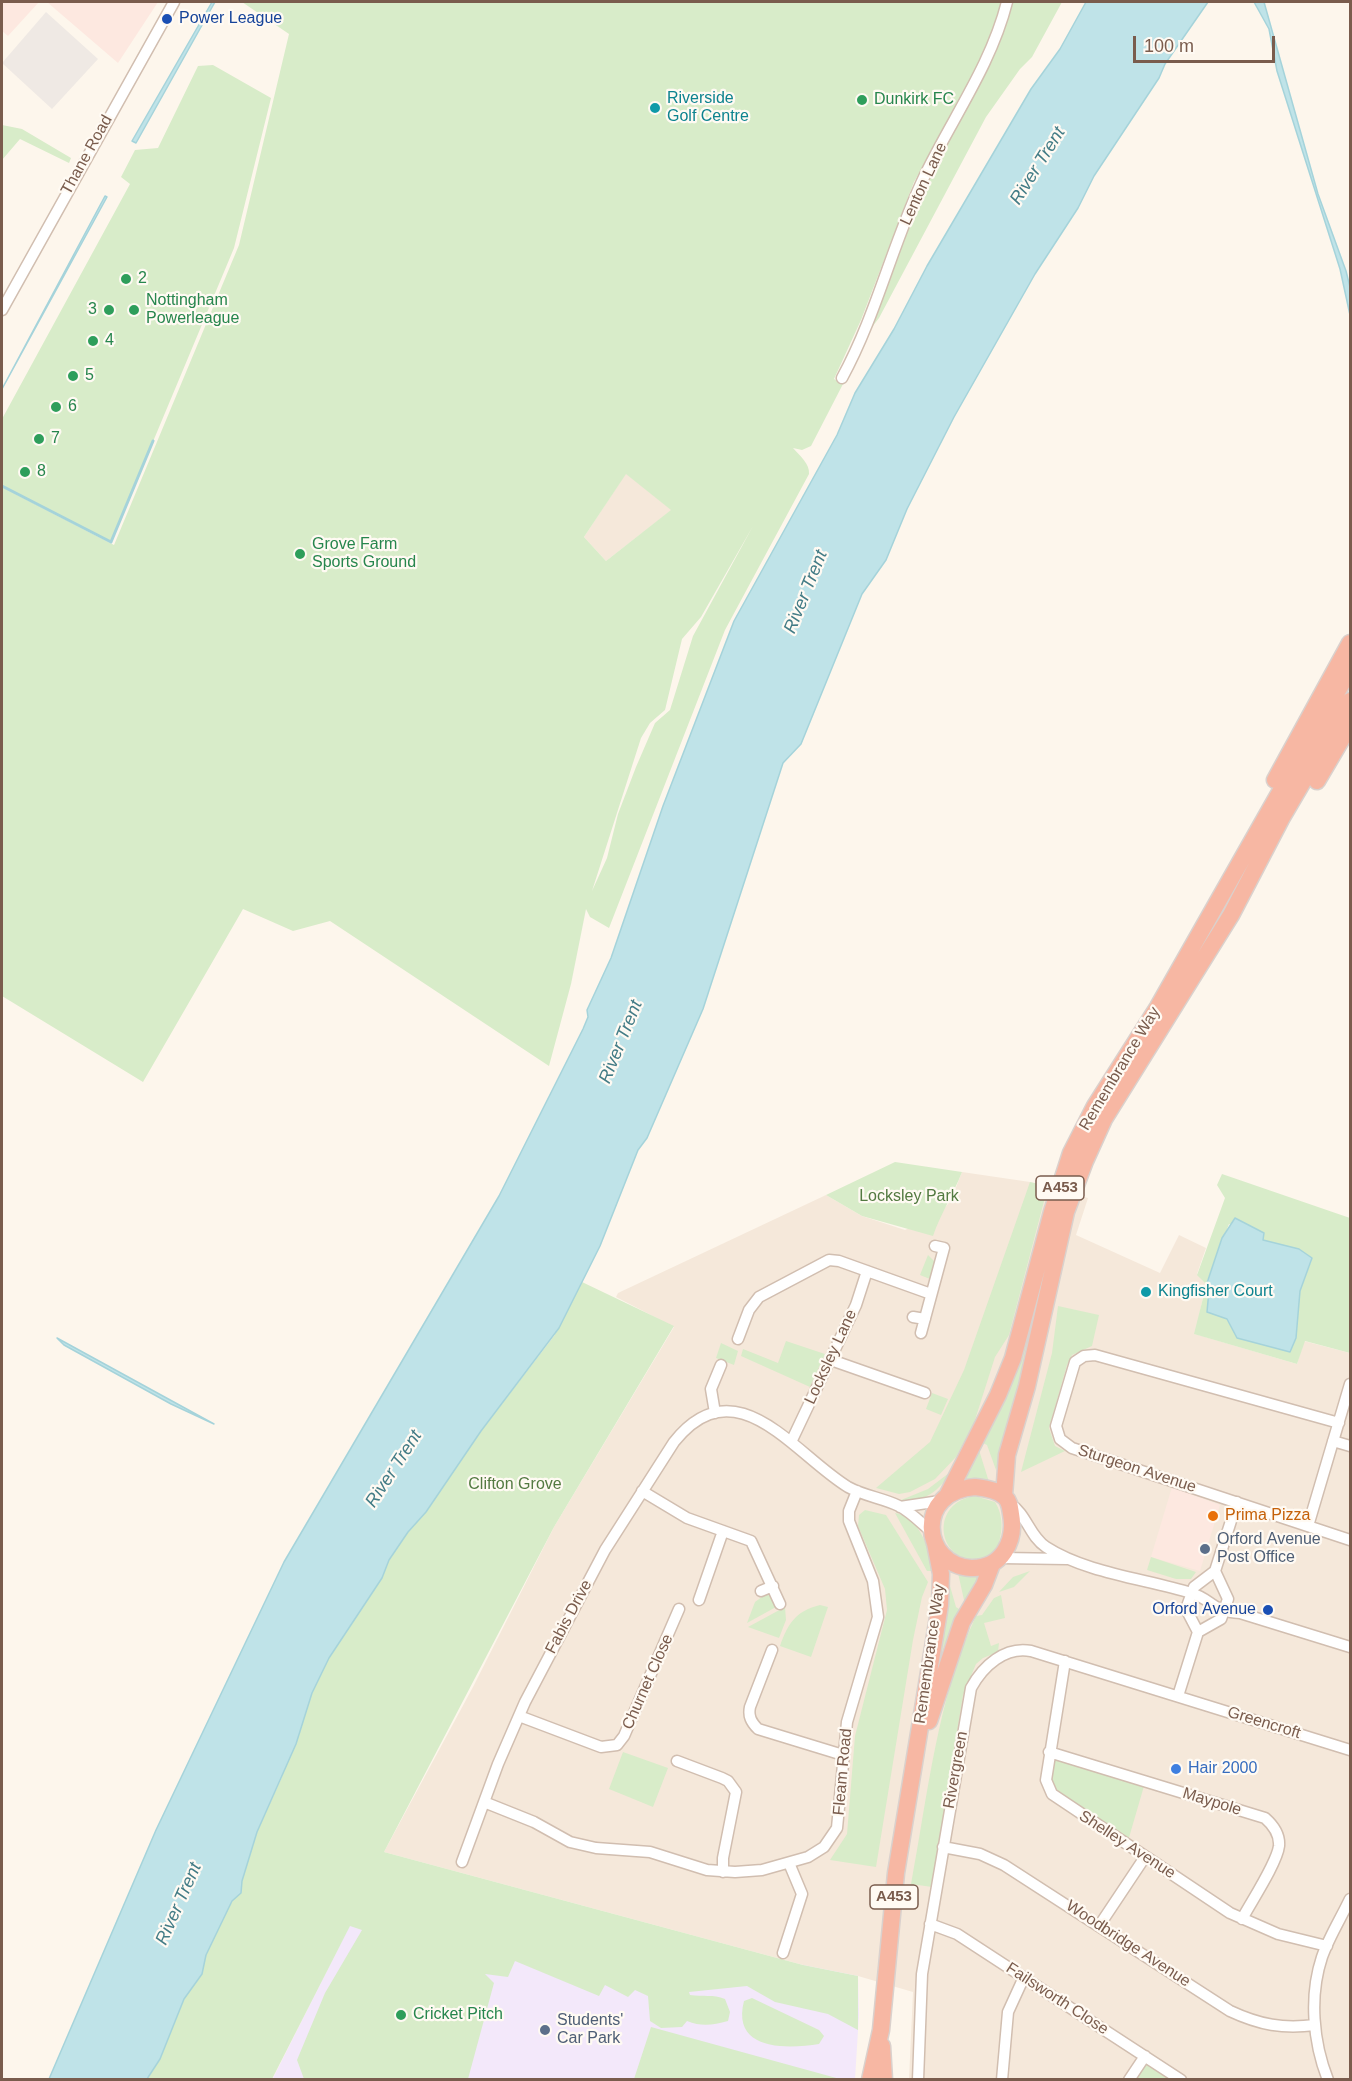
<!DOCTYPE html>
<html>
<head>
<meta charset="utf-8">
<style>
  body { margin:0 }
  #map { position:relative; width:1352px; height:2081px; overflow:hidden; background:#fdf6ec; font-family:Arial,sans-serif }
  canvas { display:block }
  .frame { position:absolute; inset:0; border:3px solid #7a5c4d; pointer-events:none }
  .scale { position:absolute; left:1133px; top:36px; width:142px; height:27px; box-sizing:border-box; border:3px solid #7a5c4d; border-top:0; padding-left:8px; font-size:18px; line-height:21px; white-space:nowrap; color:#7a5c4d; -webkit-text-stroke:4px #fffaf3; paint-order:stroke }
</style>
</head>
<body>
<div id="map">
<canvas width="1352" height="2081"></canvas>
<div class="frame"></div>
<div class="scale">100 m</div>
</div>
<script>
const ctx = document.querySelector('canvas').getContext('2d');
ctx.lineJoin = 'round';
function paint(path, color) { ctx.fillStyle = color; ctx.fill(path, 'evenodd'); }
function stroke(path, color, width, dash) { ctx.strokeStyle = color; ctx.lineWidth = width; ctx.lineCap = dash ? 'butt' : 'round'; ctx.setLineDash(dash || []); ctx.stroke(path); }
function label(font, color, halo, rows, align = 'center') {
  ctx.font = font + ' Arial,sans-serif'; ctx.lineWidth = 4.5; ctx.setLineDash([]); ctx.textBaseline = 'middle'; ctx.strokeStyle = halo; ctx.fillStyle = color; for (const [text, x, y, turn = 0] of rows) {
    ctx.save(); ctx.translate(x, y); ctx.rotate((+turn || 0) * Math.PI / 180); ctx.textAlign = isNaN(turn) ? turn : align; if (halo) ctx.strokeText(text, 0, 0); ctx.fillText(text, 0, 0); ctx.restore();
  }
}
paint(new Path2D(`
  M626,473L672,510L606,561L584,537Z
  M962,1172L1030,1182L1088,1198L1076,1235L1160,1273L1179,1235L1206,1248L1197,1274L1206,1284L1195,1334L1297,1364L1304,1341L1350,1353V2079H909L913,1992L858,1976L803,1965L384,1852L473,1687L554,1527L674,1327L616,1297L618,1293L826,1195L862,1216L905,1230L940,1214L951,1200Z`), '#f5e8da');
paint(new Path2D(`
  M2,2H39L8,36L2,31Z
  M47,2H158L118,63Z
  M1172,1487L1220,1505L1200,1571L1151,1557Z`), '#fde8e0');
paint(new Path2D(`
  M46,12L98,59L52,109L2,63Z`), '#efe9e4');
paint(new Path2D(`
  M350,1925L803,1965L858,1976L859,2015L855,2079L272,2080Z`), '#f3e8fa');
paint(new Path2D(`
  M242,2L1001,3L997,21L973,78L914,182L861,320L834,379L843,384L811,446L802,450L793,448C800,456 810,464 809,474L725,630L609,928L590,917L586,909L571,984L549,1066L330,921L293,931L243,909L143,1082L2,996V487L114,545L239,245L289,34ZM626,474L671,510L606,561L584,537ZM753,526L693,636L670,710L655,723L636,767L618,814L607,858L592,891L641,738L650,723L665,710L682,639L701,617Z
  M1010,2H1062L1032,57L1020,69L986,117L879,318L863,339L930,174Z
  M213,65L271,98L234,248L111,542L2,486V419L130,184L121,177L135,150L158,148L198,66Z
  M2,125L22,129L71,158L69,163L20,139L2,160Z
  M1103,1111L1028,1350L996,1470L987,1445L983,1443L1042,1265Z
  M895,1162L962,1172C953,1195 941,1213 933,1236L862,1216L826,1195Z
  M1222,1174L1350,1218V1353L1305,1341L1297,1364L1194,1334L1206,1286L1209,1290L1207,1312L1227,1319L1237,1338H1296L1300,1291L1312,1259L1299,1249L1276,1246L1229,1224L1206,1284L1197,1275L1225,1198L1217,1185Z
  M1030,1182L1048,1186L1009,1335L995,1357L974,1423L956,1457L935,1479L910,1492L899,1494L876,1488L930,1442L964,1370Z
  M928,1255L935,1262L930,1279L920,1275Z
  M582,1282L674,1326L554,1527L384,1852L803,1965L858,1976V2030L828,2014L775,2002L747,1986L689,1992L690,1995C703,1997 713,1994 725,1999L730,2012L728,2021C713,2025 702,2027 687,2021L682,2027L661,2028L650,2021L648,1996L635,1990L628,1997L605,1985L599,1996L515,1961L508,1977L485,1974L494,1983L468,2079H304L297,2060L325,1993L362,1930L350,1926L272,2079L147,2080L160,2059L184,1999L202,1974L206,1955L232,1901L242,1889V1881L257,1832L281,1779L312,1693L329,1658L382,1578L389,1560L408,1532L426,1512L481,1431L554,1336Z
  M1058,1306L1099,1315L1092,1346L1072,1355L1067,1365L1049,1428L1055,1446L1065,1451L1021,1472L1052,1353Z
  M786,1341L825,1354L810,1387L741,1356L743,1349L778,1363Z
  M721,1343L738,1351L734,1365L716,1358Z
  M932,1393L948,1399L941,1415L926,1409Z
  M979,1450L989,1482L965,1481Z
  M953,1470C939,1490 926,1503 901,1500L928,1489Z
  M975,1496L995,1502C1002,1513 1003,1526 1000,1538C998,1549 994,1556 983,1558C939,1569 926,1503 975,1496Z
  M865,1510L886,1515L928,1582L922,1597L913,1640L876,1867L830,1860L847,1834L855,1736L887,1610L885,1589L858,1526L859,1515Z
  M895,1513C920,1516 930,1551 933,1571H927Z
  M1151,1557L1196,1572L1191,1579H1176L1147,1570Z
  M1030,1571L1014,1587L999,1592L1013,1577Z
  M958,1573L981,1576L964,1601V1600Z
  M950,1586L956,1607L959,1609L941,1654Z
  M766,1594L773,1597L776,1607L747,1623L755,1602Z
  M1001,1595L1005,1618L984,1623L991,1646L999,1643L998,1652L983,1658L976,1664L963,1695L932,1887L911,1884C928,1794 937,1699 976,1616L982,1615L994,1598Z
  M820,1605L828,1607L811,1657L780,1646C788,1623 796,1611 820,1605Z
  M785,1607L786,1620L779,1638L748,1627Z
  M623,1752L668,1768L653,1807L609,1789Z
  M1054,1758L1144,1786L1128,1841L1054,1791L1050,1777Z
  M752,1998L819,2030L824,2036L819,2044C787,2049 731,2051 744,2001Z
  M651,2027L840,2079H634Z
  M1147,2064L1176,2080H1135Z`), '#d8ecc9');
const water = new Path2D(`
  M212,2H215L136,143L132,141Z
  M1086,2H1208L1165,64L1159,78L1094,176L1078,208L1035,274L954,417L907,509L886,560L862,594L801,744L783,763L703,1009L647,1138L638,1150L600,1246L559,1328L481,1431L426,1512L408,1532L389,1560L382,1578L329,1658L312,1693L296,1744L257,1832L242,1881L241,1893L232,1901L206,1955L202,1974L184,1999L160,2059L147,2079H49L156,1830L284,1562L499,1196L583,1029L588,1017L587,1010L611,958L663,806L734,621L837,435L855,393L894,329L927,266L1031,89L1060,49Z
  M1254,2H1264L1318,194L1346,271L1350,287V315L1340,269L1277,71L1269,29Z
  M105,196L107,197L2,389Z
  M1235,1218L1264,1233L1263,1240L1299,1249L1312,1258L1300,1291L1296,1338L1290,1352L1237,1338L1227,1319L1207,1312L1209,1290L1206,1286L1222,1238Z
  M57,1338L214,1424L171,1404L64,1345Z`);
paint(water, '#bfe3e8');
stroke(water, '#a5d3da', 1.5);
stroke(new Path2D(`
  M2,486L111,542L153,441`), '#a5d3da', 3);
const minor = new Path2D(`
  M2,310L174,2
  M842,378C877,314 893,241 925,175C953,117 991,65 1007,2
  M913,1317L925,1319
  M921,1333L944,1248L935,1246
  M738,1339L749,1310L759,1297L829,1260L839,1261L931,1294
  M831,1360L925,1393
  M715,1413L711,1389L721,1365
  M1339,1423L1095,1355L1084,1356L1075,1362L1056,1426L1060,1439L1072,1448L1350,1540
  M792,1440L856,1305L867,1271
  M1333,1441L1350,1446
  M642,1491L687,1518L751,1541L780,1604
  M1009,1503C1027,1514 1029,1536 1046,1547C1086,1573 1146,1579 1191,1593C1212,1599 1212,1612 1240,1613L1350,1647
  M900,1507L940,1501
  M1308,1526L1350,1384
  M1001,1558L1067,1559
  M761,1591L773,1586
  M699,1600L723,1531
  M1198,1632L1186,1609L1194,1587L1215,1571L1237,1502
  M772,1650L750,1707C748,1716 751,1722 758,1729L843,1755
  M1065,1661L1046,1780L1052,1794L1230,1913L1278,1934L1327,1946
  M1178,1696L1198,1632L1221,1619L1228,1599L1215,1571
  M519,1716L601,1747L617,1745L624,1736L679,1609
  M1049,1752L1265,1818C1273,1825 1280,1834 1279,1846C1277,1863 1251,1902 1242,1919
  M677,1761L722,1778L728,1781L736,1792L723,1858V1872
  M484,1802L534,1822L570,1842L596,1848L650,1852L707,1870L735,1872L762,1870L808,1857L824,1847L837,1828L847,1722L878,1617L873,1581L849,1521V1511L857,1491
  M943,1847L980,1854L1004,1865L1230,2011C1260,2025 1283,2029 1315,2025
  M462,1862L498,1764L525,1702L605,1550L674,1442C736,1364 795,1455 848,1487C864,1496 883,1498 899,1506C911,1512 922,1524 932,1532
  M930,1924L957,1934L1181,2080
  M1099,1926L1145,1857
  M783,1953L802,1894L789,1863
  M918,2080L922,1974L971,1688C983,1666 1005,1646 1031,1651L1350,1750
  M1002,2080L1008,2012L1024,1977
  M1129,2080L1145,2056
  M1328,2080C1313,2042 1309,1996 1322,1957C1329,1937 1341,1918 1350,1899`);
const highway = new Path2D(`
  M1275,780L1350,643
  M1317,781L1350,725
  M975,1487C985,1488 998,1490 1005,1497C1010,1502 1010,1508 1011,1514C1016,1541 1002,1569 971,1568C922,1565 914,1491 975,1487Z
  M948,1494L998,1395L1013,1358L1052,1212L1071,1153L1095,1106L1158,1007L1350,669
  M1004,1496L1007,1455L1027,1386L1066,1212L1085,1161L1104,1119L1231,915L1281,819L1350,701
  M929,1721L962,1622L984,1585L992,1564
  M882,2046L884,2080
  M870,2080L881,2030L896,1873L940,1605L941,1574L935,1543`);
stroke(minor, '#d1beb0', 13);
stroke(highway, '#dad1cd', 19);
stroke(minor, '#fff', 10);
stroke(highway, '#f7b7a3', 16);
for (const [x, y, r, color] of [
  [167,19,6,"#1a4fb4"],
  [862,100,6,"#2e9e5b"],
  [655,108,6,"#0f9aa8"],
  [126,279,6,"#2e9e5b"],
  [109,310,6,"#2e9e5b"],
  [134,310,6,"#2e9e5b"],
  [93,341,6,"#2e9e5b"],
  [73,376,6,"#2e9e5b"],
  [56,407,6,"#2e9e5b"],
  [39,439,6,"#2e9e5b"],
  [25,472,6,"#2e9e5b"],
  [300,554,6,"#2e9e5b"],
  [1146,1292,6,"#0f9aa8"],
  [1213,1516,6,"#e8710a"],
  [1205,1549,6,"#5c6f8a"],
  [1268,1610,6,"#1a4fb4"],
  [1176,1769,6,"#3f7fe0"],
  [401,2015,6,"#2e9e5b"],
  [545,2030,6,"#5c6f8a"]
]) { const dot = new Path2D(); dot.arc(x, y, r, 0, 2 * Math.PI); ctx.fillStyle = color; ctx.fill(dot); stroke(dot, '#fffaf3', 2); }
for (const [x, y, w] of [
  [1060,1188,48],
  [894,1897,48]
]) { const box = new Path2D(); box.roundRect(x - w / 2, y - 12, w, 24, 4.5); ctx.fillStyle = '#fffaf3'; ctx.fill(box); stroke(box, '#7a5c4d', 1.5); }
label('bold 15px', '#7a5c4d', null, [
  ["A453",1060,1188],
  ["A453",894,1897]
]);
label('16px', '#164399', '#fffaf3', [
  ["Power League",179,19],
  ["Orford Avenue",1256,1610,"right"]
], 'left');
label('16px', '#0d838f', '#fffaf3', [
  ["Riverside",667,99],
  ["Golf Centre",667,117],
  ["Kingfisher Court",1158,1292]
], 'left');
label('16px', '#27864d', '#fffaf3', [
  ["Dunkirk FC",874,100],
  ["2",138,279],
  ["Nottingham",146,301],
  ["Powerleague",146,319],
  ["3",97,310,"right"],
  ["4",105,341],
  ["5",85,376],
  ["6",68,407],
  ["7",51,439],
  ["8",37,472],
  ["Grove Farm",312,545],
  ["Sports Ground",312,563],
  ["Cricket Pitch",413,2015]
], 'left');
label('16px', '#7a5c4d', '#fffaf3', [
  ["Thane Road",87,155,-61],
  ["Lenton Lane",924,184,-65],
  ["Remembrance Way",1120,1069,-59],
  ["Locksley Lane",831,1357,-65],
  ["Sturgeon Avenue",1137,1469,18],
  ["Fabis Drive",569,1617,-62],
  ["Remembrance Way",930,1654,-82],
  ["Churnet Close",648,1682,-66],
  ["Greencroft",1264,1723,17],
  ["Rivergreen",956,1770,-80],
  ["Fleam Road",843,1772,-85],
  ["Maypole",1212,1802,17],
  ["Shelley Avenue",1127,1845,33],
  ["Woodbridge Avenue",1128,1944,33],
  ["Failsworth Close",1057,1999,33]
]);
label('16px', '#537a41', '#fffaf3', [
  ["Locksley Park",909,1197],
  ["Clifton Grove",515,1485]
]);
label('16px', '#c56008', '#fffaf3', [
  ["Prima Pizza",1225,1516]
], 'left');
label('16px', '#4e5e75', '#fffaf3', [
  ["Orford Avenue",1217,1540],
  ["Post Office",1217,1558],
  ["Students'",557,2021],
  ["Car Park",557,2039]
], 'left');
label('16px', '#366cbe', '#fffaf3', [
  ["Hair 2000",1188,1769]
], 'left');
label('italic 18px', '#437c86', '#fffaf3', [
  ["River Trent",1038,166,-58],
  ["River Trent",806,592,-68],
  ["River Trent",621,1042,-68],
  ["River Trent",394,1469,-57],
  ["River Trent",179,1904,-66]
]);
</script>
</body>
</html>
